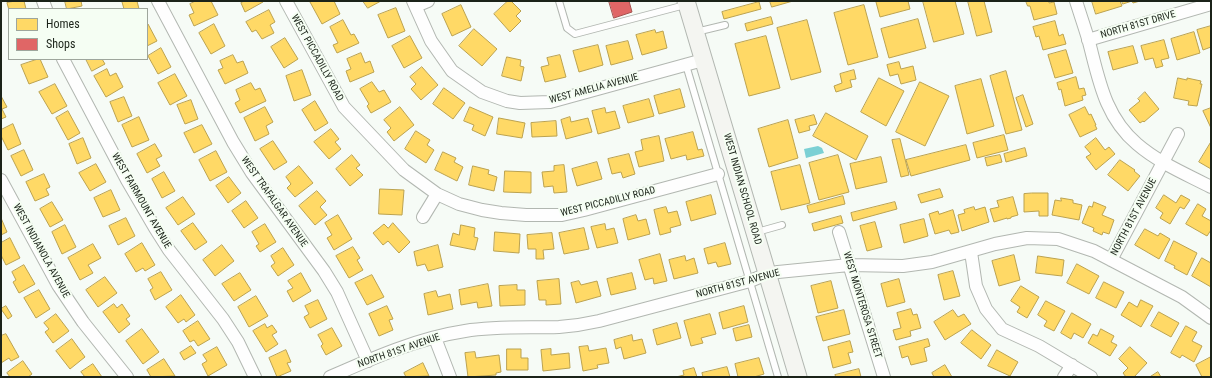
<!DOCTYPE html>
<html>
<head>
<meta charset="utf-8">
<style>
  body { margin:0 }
  #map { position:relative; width:1212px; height:378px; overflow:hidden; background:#f6fbf6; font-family:"Roboto Condensed",sans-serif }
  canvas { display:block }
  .frame { position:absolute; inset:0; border:2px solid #1b2319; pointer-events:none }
  .legend { position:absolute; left:8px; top:8px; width:140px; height:52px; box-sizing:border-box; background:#f5fef3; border:1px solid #9ea69c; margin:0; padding:5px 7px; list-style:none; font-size:12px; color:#1b2319 }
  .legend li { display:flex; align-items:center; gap:8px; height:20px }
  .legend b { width:20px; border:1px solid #9ea69c }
</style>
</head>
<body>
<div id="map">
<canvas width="1212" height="378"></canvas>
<div class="frame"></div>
<ul class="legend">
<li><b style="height:11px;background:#ffd966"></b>Homes</li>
<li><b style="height:11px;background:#e06666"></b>Shops</li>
</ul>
</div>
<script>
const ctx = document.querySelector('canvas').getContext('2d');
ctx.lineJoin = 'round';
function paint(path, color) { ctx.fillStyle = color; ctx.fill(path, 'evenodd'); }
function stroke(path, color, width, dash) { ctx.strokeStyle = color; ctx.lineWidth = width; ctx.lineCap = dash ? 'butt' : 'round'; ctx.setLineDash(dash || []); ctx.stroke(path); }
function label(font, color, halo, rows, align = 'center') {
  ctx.font = font + ' "Roboto Condensed",sans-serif'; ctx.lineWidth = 4; ctx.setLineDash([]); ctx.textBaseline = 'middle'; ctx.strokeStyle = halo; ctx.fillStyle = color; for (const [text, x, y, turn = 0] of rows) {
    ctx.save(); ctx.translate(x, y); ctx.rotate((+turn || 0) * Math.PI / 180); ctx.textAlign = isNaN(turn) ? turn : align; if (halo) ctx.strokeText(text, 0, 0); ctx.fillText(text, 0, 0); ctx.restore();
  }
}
paint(new Path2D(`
  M818,146L822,148L824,153L806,158L804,149Z`), '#7bd0d4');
const homes = new Path2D(`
  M15,1H24L26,9L9,10L7,3Z
  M65,1H81L82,6L67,9Z
  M124,1H137L139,9H124L122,2Z
  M196,1H211L218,15L194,26L189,15L194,13L190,4Z
  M245,1H263V2L245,12L241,3Z
  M311,1H334L340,14L322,24L310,2Z
  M363,1H381L368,8Z
  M508,1H511L521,11L516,16L521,21L510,32L494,14Z
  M770,1H793L772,7Z
  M879,1H908L910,9L880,17L876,2Z
  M923,1H955L964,34L934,42Z
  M968,1H984L992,32L977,36Z
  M1026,1H1049V3L1054,2L1057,14L1034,20L1030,6H1028Z
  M1092,1H1120L1122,6L1096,14Z
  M1122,1H1140L1133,3L1132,1L1123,4Z
  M759,2L761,9L724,19L722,12Z
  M461,5L471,27L452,36L442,14Z
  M864,5L878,57L848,65L834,13Z
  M396,8L405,31L388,38L378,15Z
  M269,10L275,22L270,25L274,33L262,39L256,30L252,32L246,22Z
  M771,17L773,24L747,31L745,24Z
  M918,19L926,48L889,58L881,29Z
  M343,20L351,35L354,34L359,43L337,53L333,45L338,43L330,27Z
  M807,20L821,72L791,80L777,28Z
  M1055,21L1059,36L1063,34L1066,44L1043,50L1039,36L1036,37L1033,27Z
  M147,24H148L157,41L147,46Z
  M214,24L225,46L211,54L199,33Z
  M1211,26V47L1203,50L1197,30Z
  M474,29L497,49L482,66L459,46Z
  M655,30L656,33L663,31L667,48L642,55L636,35Z
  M1194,32L1200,53L1177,60L1171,39Z
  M410,36L422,58L404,68L392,46Z
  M766,36L780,88L749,96L735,44Z
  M285,38L298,59L284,68L271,47Z
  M1164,40L1169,58L1161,60L1163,66L1156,68L1153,58L1145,60L1141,46Z
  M628,41L633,59L611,65L606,46Z
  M598,45L603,65L579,72L573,51Z
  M1133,46L1138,63L1113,70L1108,52Z
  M161,48L171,67L158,74L148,56Z
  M1066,50L1073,73L1055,78L1048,55Z
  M361,53L365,63L370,61L374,72L350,82L346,71L351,69L347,59Z
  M233,55L237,63L243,61L248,73L225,84L218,70L223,68L220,61Z
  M560,55L566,77L545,82L541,67L549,65L547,58Z
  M507,57L521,60L520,66L524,67L521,81L502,76Z
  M38,59H40L48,77L29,84L21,65Z
  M86,59H102L105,64L92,71Z
  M899,62L901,69L913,66L916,80L901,84L898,74L890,76L887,65Z
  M422,67L438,85L421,100L411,89L416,84L410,77Z
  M107,69L110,76L116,73L123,87L106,97L94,76Z
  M302,70L311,95L294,101L286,76Z
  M854,70L856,79L850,80L852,87L836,92L834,86L842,83L840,74Z
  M1006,71L1022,130L1006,134L990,76Z
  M175,74L187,96L170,105L158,83Z
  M1076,77L1079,89L1084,88L1086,95L1082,96L1083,100L1065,106L1061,89L1059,90L1057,83Z
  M879,78L904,91L886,126L861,112Z
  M1178,78L1187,80V78L1201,81L1200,84H1202L1197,106L1188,105L1189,101L1174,98Z
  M981,79L994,126L967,134L955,86Z
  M372,82L379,92L384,90L391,102L371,113L367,106L369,104L360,89Z
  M920,82L949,96L925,146L896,132Z
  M251,83L255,90L260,88L266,101L240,113L235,103L240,100L236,90Z
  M55,84L67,106L52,114L39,92Z
  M444,88L465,103L453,119L433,104Z
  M680,89L685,107L659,114L654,96Z
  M1145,92L1159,109L1144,122L1143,121L1140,123L1129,110L1140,101L1138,99Z
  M1023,95L1033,124L1026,127L1016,98Z
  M1,96L7,107L2,109L6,117L1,119Z
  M124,97L132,116L118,122L110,102Z
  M649,99L654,116L628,123L623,106Z
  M191,100L198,119L185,124L177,105Z
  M315,101L328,123L315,131L302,110Z
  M265,107L273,122L266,126L269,134L255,141L244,118Z
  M400,107L414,125L394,141L387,132L391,128L384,120Z
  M470,107L493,117L485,136L472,130L474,125L464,121Z
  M1085,107L1089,115L1091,114L1096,125H1095L1097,129L1080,137L1069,115Z
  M605,108L606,113L615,111L620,128L598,134L592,111Z
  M1211,108V128L1203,111Z
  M68,111L80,133L68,140L56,118Z
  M826,113L868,136L856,160L813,136Z
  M814,115L817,124L809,126L810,130L799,133L795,120Z
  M139,117L149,140L132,147L122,125Z
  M570,117L571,122L588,118L592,132L566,139L561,120Z
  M499,118L525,123L522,138L497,134Z
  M788,120L798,158L769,167L758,129Z
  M556,121L557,136L532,137L531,123Z
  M13,124L21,144L8,150L1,136V130Z
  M202,125L212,144L194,153L184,133Z
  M331,129L339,139L335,142L341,149L329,159L314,142Z
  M416,131L430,140L427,145L434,150L426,163L405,149Z
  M693,132L698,150L702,149L704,156L687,160L686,155L671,159L665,139Z
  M1004,135L1008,150L977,158L973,143Z
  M659,136L664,161L639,167L635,152L643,150L641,140Z
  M83,138L91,158L77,164L69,144Z
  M1096,138L1105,150L1109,147L1115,154L1096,170L1086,157L1091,154L1085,147Z
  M900,139L909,175L901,177L892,140Z
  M273,141L287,162L274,170L260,149Z
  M1211,142V169L1199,162Z
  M155,144L162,156L156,159L160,166L147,173L137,154Z
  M966,145L970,160L911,176L906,160Z
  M1025,148L1027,156L1006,162L1004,154Z
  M24,150L33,170L21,176L11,156Z
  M216,151L227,172L210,181L199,160Z
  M443,152L456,158L454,162L463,167L457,181L435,170Z
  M629,154L635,174L623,178L621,172L612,174L608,159Z
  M352,155L360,165L356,168L363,175L350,186L336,169Z
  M838,155L849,192L819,200L809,163Z
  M1000,155L1002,162L987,166L985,158Z
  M881,157L887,182L856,189L850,164Z
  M1120,160L1135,170L1134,171L1140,176L1128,191L1108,175Z
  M597,162L602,179L577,186L572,169Z
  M96,164L106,182L90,191L79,173Z
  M564,165L567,192L554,193L553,186L544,187L542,172L554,171V166Z
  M800,165L810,203L781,210L771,172Z
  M299,166L313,183L295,197L287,188L291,184L286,177Z
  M473,166L489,170L488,174L497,177L494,191L469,185Z
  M505,171L531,172V193L504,192Z
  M164,172L175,191L162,198L152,179Z
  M44,174L50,187L46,189L49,195L35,201L26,182Z
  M229,177L241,193L228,203L216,186Z
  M380,189L404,190L402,215L379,214Z
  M940,189L943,197L921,203L918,195Z
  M111,190L120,210L103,217L94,198Z
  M317,191L326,201L320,207L327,215L315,225L299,206Z
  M1032,193H1048V216H1039V211L1024,212V194Z
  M711,195L716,214L691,221L686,202Z
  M1164,195L1176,203L1181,195L1190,200L1184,209L1180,207L1170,224L1160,218L1163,213L1156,208Z
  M843,196L845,204L809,213L807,206Z
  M183,197L195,214L178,225L166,208Z
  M1013,197L1018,215L1011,217V218L1007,219V218L994,222L990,209L999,207L997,201Z
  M1061,198L1073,200V203L1082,205L1079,220L1052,215L1055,200L1061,201Z
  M246,201L258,218L244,228L232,211Z
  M52,202L63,220L50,227L40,209Z
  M895,202L897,209L853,221L851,213Z
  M1094,202L1106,207L1102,215L1114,220L1109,234L1103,232L1102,235L1093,231L1094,228L1082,223L1089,206L1092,207Z
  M1198,204L1206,209L1202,216L1211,221V230L1207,236L1186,224Z
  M666,207L668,213L677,211L681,225L670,228L671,232L660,235L654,210Z
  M974,207L975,210L985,207L989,222L962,231L958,215L965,213L964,210Z
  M953,210L959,232L951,234L949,230L935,234L929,214L938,211L939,214Z
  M338,215L352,239L334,250L327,238L332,235L325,223Z
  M636,215L638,221L646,219L650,234L628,240L623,219Z
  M841,216L843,223L814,231L812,224Z
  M1,218L7,232L1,235Z
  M126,218L135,236L118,245L109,226Z
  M924,219L928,236L904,243L900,225Z
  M875,222L882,247L867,251L860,226Z
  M193,223L207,242L195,250L181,231Z
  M393,223L410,242L399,253L388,241L383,245L373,233L384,224L388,228Z
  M265,224L276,242L260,252L256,246L259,244L252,232Z
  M605,224L606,230L614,228L618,243L597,248L591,227Z
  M65,225L76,247L62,254L52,232Z
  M461,225L475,228L474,237L478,238L475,250L450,245L453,233L459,235Z
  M584,228L589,249L564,254L559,233Z
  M1145,229L1158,236L1160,233L1170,239L1159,259L1135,245Z
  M495,232L520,234L519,253L494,251Z
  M552,233L554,249L543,250L544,259H536V249H528L527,235Z
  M10,238L20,258L6,265L1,255V243Z
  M1174,241L1197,253L1187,275L1174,268L1175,266L1165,261Z
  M142,243L155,265L145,271L143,268L136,272L125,254Z
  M725,243L731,264L718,267L716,262L708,264L704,249Z
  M93,244L101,258L88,265L93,273L80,280L68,258Z
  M222,245L234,261L215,276L203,260Z
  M438,245L443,267L428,271L425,264L417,266L414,252Z
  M353,247L360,258L357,260L363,270L349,278L336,256Z
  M283,248L294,265L278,276L271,266L275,263L271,256Z
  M660,254L667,281L654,284L653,278L645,280L639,260Z
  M1014,255L1020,280L999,286L992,261Z
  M685,256L686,261L694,258L698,273L674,279L669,260Z
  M1038,256L1064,260L1062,276L1036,273Z
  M1202,258L1211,263V287L1192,276Z
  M1077,264L1099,276L1089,294L1067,283Z
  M24,265L35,284L19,293L13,282L16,280L12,272Z
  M953,271L960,296L944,300L938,275Z
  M161,272L172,290L155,300L150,290L153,288L148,279Z
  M240,273L251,290L234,301L222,284Z
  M301,273L311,291L293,302L287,291L293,288L288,281Z
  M632,273L636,289L611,295L607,279Z
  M372,275L384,297L367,305L355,283Z
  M105,277L117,293L98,307L86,290Z
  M559,279L561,304L546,305V300H539L537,281Z
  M899,279L905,302L887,307L881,284Z
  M579,281L581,285L597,281L601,296L576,303L571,283Z
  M831,281L838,308L818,313L811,286Z
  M1104,282L1124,292L1116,308L1096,298Z
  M488,284L492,306L478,308L477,302L461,305L459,290Z
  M517,285V290H525V305L500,306L499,286Z
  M1021,286L1039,297L1027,318L1017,312L1020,307L1011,301Z
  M39,290L50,309L36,318L24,298Z
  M436,291L438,297L450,294L453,309L428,315L424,294Z
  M181,295L195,315L186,322L184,319L178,323L166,307Z
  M256,296L268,316L249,327L238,307Z
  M318,300L327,319L310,328L304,317L309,314L305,306Z
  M1141,300L1153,306L1141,327L1121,315L1129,302L1137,307Z
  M1046,301L1065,311L1054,331L1044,326L1047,321L1038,315Z
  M114,304L117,308L122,304L130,316L126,319L130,324L119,333L103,312Z
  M6,306L12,316L8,319L1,309Z
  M387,306L393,319L389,320L393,330L379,336L369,314Z
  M744,306L748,322L723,329L719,313Z
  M911,309L913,315L917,314L921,328L910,331L911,336L896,340L893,330L901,328L897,313Z
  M844,310L850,334L823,341L816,317Z
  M953,310L958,317L964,314L971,324L945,340L934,322Z
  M1159,312L1179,323L1171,337L1151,326Z
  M1072,313L1091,324L1083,338L1074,333L1071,339L1061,333Z
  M56,314L69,331L53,343L45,332L49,329L44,323Z
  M710,314L716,334L701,338L703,343L691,346L684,321Z
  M198,321L210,339L198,346L194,340L190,342L183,331Z
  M677,323L681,338L657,345L653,330Z
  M265,324L267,328L272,325L277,332L272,335L278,344L266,352L253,331Z
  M749,325L752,337L736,341L733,329Z
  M1186,326L1197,332L1192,341L1202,346L1194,362L1182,355L1180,358L1171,353Z
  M332,328L342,346L326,355L321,346L323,344L318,335Z
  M142,329L159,352L143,364L126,341Z
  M1101,329L1114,336L1111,342L1117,345L1110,356L1088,343L1093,334L1097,336Z
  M972,330L991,345L981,359L961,343Z
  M6,334L19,357L11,361L9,358L1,363V336Z
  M632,335L633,341L642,339L646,353L624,359L621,347L616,349L614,340Z
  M72,339L85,357L70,369L56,351Z
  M928,339L930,346L924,348L927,361L911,365L908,356L902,358L899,347Z
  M850,341L853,352L848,353L851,363L833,368L828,347Z
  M191,346L196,353L184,360L180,353Z
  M588,346L589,351L606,348L609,363L597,365L598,368L583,371L579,347Z
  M217,347L227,365L208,376L202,364L207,361L203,355Z
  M1130,347L1147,363L1134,377H1126L1123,373L1128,368L1119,359Z
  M507,349H521V358H528V370H507Z
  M551,349V355L569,353L570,368L543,371L541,350Z
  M286,350L291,362L287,363L291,371L277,377L269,358Z
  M997,350L1018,362L1010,376L988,366Z
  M475,352L476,358L499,355L501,372L496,373V375L468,377L465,353Z
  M1211,357V377H1202L1196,365Z
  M759,358L764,374L754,377H738L735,364Z
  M164,359L175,376L151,377L147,370Z
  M23,361L32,374L28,377H10L7,373Z
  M423,363L429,376L406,377L404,373Z
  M93,364L102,377H85L81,372Z
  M945,365L952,377H934L932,373Z
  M727,367L730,377H703L702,373Z
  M694,368L697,377H676L684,375L683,371Z
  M859,369L861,377H836L835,375Z
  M1158,372L1161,377H1150Z`);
paint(homes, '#ffd966');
stroke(homes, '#bba24f', 1);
const shops = new Path2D(`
  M609,1H629L632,12L614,18Z`);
paint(shops, '#e06666');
stroke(shops, '#a5524f', 1);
const lane = new Path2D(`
  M559,1L567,28L575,34L685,5
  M696,32L725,25
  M686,65L778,377
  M757,232L782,225`);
const street = new Path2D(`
  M43,1L46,9
  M158,1L233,142L252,173L324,271L337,292L368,361
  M286,1L344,107L404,170L437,194L459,204L482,210L501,213L526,215H562L584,210L718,174
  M413,1L431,41L452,71L482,92L507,101L520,103L550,102L703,60
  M1076,1C1080,14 1085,28 1089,42C1099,80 1105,117 1137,144C1159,163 1186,174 1211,187
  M416,6L428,1
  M1088,40L1211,4
  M63,59L127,180L155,228L169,250L223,319L238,342L255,377
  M1,180L58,285L83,322L127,377
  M423,217L437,194
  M839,232L884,377
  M971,252L976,286L986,309L1002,329L1039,346L1091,377
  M1111,260L1178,134
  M435,338L450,377
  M330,377C373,358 418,338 465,331C496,326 528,328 559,327C573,326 586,324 599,321L750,281L767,274L778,272L849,265L903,266L932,262L995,244L1027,238L1058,239L1094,251L1182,297L1211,318
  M1064,377L1072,365`);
const secondary = new Path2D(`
  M686,1L798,377`);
stroke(lane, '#b2b7b1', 8);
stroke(street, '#b2b7b1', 14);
stroke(secondary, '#b2b7b1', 19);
stroke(lane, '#fefefe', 6);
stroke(street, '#fefefe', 12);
stroke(secondary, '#f4f5f1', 17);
label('10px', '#1b2319', '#f5fef3', [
  ["NORTH 81ST DRIVE",1138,25,-16],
  ["WEST PICCADILLY ROAD",317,58,61],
  ["WEST AMELIA AVENUE",594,89,-15],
  ["WEST INDIAN SCHOOL ROAD",742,189,74],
  ["WEST FAIRMOUNT AVENUE",141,201,60],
  ["WEST TRAFALGAR AVENUE",274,202,55],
  ["WEST PICCADILLY ROAD",608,202,-14],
  ["NORTH 81ST AVENUE",1134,217,-62],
  ["WEST INDIANOLA AVENUE",41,251,61],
  ["NORTH 81ST AVENUE",738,284,-15],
  ["WEST MONTEROSA STREET",862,305,73],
  ["NORTH 81ST AVENUE",399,351,-19]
]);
</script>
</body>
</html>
